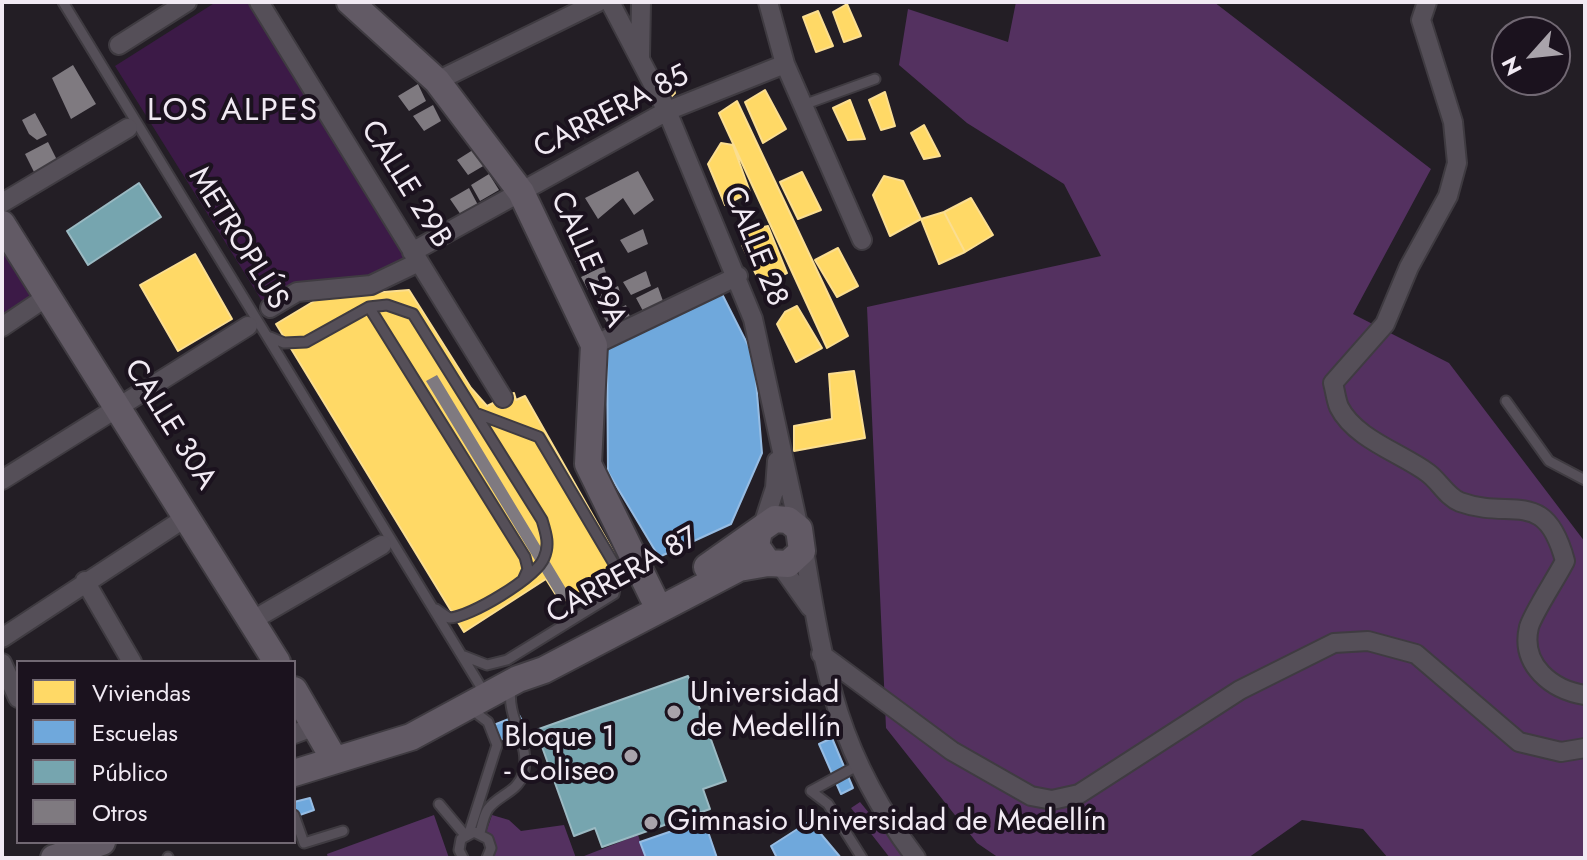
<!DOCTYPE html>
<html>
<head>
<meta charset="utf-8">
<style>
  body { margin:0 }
  #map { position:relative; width:1587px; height:860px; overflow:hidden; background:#231e25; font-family:Jost,sans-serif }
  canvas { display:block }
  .frame { position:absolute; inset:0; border:4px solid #f1eaf3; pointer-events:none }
  .legend { position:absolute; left:16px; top:660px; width:280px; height:184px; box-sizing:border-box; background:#1b121e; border:2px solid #716873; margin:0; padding:10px 14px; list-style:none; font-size:24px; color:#f1eaf3 }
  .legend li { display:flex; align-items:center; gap:16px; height:40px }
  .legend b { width:40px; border:2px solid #716873 }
  .north { position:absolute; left:1491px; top:16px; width:80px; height:80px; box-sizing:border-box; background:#1b121e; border:2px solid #716873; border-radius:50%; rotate:243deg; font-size:22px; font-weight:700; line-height:32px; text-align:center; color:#f1eaf3 }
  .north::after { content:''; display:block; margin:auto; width:28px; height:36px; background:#a9a3ab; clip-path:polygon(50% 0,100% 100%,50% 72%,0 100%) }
</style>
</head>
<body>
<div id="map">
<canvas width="1587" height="860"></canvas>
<div class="frame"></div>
<ul class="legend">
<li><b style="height:22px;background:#ffd966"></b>Viviendas</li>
<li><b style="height:22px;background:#6fa8dc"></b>Escuelas</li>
<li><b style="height:22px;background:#76a5af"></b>Público</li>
<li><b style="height:22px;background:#7f7a80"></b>Otros</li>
</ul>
<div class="north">N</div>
</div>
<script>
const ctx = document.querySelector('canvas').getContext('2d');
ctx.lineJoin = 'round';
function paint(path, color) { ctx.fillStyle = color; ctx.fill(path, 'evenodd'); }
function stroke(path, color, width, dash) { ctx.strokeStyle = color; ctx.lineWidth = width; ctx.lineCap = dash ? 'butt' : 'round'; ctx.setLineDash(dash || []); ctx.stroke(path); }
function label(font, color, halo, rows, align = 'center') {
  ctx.font = font + ' Jost,sans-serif'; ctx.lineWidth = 8; ctx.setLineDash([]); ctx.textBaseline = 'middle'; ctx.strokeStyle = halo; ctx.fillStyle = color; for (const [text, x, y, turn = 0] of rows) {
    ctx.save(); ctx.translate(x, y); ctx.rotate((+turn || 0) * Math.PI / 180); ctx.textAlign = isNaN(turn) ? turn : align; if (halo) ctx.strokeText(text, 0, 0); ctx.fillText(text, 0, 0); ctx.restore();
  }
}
paint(new Path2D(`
  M216,2H250L407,257L362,278L309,281L262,301L115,66Z
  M2,236L41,293L2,318Z`), '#3c1a47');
paint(new Path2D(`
  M1016,2H1214L1431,169L1353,314L1449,363L1585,542V858H1388L1363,829L1302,820L1248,858H999L977,843L886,728L867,307L1101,256L1064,184L967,123L899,65L908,9L1008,42Z
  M860,802L906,858H890L851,808Z
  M434,815L449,858H328L327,854Z
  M492,815L509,820L521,831L564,825L576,858H488L485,835Z
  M638,835L646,858H579Z`), '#543160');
const homes = new Path2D(`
  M847,4L861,36L844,42L833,12Z
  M818,11L833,46L816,52L803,17Z
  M669,75L675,93L667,101L659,80Z
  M765,90L786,129L763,143L745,102Z
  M885,92L895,126L881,130L869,100Z
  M850,100L865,139L848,140L833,108Z
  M737,101L848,336L827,348L719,113Z
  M924,125L940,156L924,159L911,133Z
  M721,143L733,145L750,192L725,205L708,164Z
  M802,172L821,210L798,219L780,182Z
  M884,176L903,181L921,219L890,236L873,195Z
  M971,198L993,235L965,252L944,212Z
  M944,212L965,252L939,264L921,219Z
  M768,226L787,273L761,285L742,245L751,230Z
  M838,248L858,286L837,297L815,260Z
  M195,254L232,319L178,351L140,285Z
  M409,290L471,388L487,406L514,393L516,400L525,396L621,565L561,603L546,579L464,632L276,324L321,297Z
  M797,306L822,348L796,362L777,324L785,312Z
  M854,371L865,438L794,451V426L832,419L829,374Z`);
paint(homes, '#ffd966');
stroke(homes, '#fbde90', 2);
const schools = new Path2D(`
  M718,286L754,357L762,453L731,524L659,557L608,472L607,345Z
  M519,715L527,730L492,743L486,728Z
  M832,738L853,788L841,794L819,744Z
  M310,798L314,810L294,817V802Z
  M704,820L717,858H646L640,842Z
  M810,821L841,858H777L771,846Z`);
paint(schools, '#6fa8dc');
stroke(schools, '#96bce3', 2);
const public = new Path2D(`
  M139,183L161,217L88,265L67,231Z
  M688,676L726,781L703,789L710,809L602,847L595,828L574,836L536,730Z`);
paint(public, '#76a5af');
stroke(public, '#9bbac3', 2);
paint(new Path2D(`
  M73,65L96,104L71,119L52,78Z
  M418,84L426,101L409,111L398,96Z
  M433,105L441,121L424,131L413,116Z
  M35,113L47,135L37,140L29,134L22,120Z
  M48,142L57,160L34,172L25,154Z
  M476,148L485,165L468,175L457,160Z
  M638,171L654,200L634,215L623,198L598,219L585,198Z
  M489,174L499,190L480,201L471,185Z
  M469,188L478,205L461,215L450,199Z
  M643,229L648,244L628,253L620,240Z
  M598,250L603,264L583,274L575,261Z
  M604,266L608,280L588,290L581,277Z
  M646,271L651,286L631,295L623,282Z
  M618,286L623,301L603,310L596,297Z
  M658,287L663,301L643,311L636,298Z
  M626,305L631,320L611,329L603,316Z
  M437,375L571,597L561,603L426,381Z`), '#7f7a80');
const lane = new Path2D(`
  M63,2L484,692
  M803,105L875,79
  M369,307L525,557L528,569L524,578
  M270,337L284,343L306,342L369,307L387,305L413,314L542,520C546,533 550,545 544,558C537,577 469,618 449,618L436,609
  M1506,401L1549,461L1585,480
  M464,656L487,665L507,660L614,594L618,572L613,562L539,437L478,414
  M857,766L811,791L828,804L862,858
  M439,804L465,835
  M294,815L304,843L343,831
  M469,833L497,745L488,722L471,709
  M480,833C482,825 484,815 488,809C498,795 518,792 523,774C532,745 506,718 511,688
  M168,857V858
  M463,858L459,850L461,839L474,832L488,839L491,848L487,858`);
const street = new Path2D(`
  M259,2L503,398
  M610,2L667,111L753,319L799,529
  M1427,2L1421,20L1453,122L1457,163L1448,196L1409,267L1385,324L1333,383C1335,390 1336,400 1339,407C1355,439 1401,453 1428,473C1439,481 1447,497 1460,502C1512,521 1545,486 1565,561C1557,577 1533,613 1529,627C1520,665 1552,690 1585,695
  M119,45L187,2
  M640,57L641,2
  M785,64L862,240
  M437,81L598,2
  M2,203L128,128
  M412,252L667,111L785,64L768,2
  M270,308L297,292L371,285L419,262
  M2,327L48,296
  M594,345L738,276
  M2,480L248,326
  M763,525L775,488L777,461
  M803,544C824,670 836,753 916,858
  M781,566L810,607
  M85,581L132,662
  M253,620L382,545
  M2,638L188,516
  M821,654L952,751L1031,796L1052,800L1079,794L1240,690L1334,643L1368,641L1416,654L1519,742L1561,752L1585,748
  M2,663L18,698
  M294,734L315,726`);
const secondary = new Path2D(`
  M350,2L437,81L521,192L594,345L588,464L653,597
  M2,224L277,662
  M707,567L775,519L788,520L799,529L802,551L788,564L768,563L756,546L759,531
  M294,690L334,759
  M294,773L411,737L518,679L544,670L739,568L768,563
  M54,858L102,842`);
stroke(lane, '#3f3b41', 13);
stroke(street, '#3f3b41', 22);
stroke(secondary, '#3f3b41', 30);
stroke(lane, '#554f58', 9);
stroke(street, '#554f58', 18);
stroke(secondary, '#625a65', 26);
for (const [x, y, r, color] of [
  [674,712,8,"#a9a3ab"],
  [631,756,8,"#a9a3ab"],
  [651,823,8,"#a9a3ab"]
]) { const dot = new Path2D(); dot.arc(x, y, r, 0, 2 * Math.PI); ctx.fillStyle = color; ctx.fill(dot); stroke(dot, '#1b121e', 3); }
label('30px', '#f1eaf3', '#1b121e', [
  ["CARRERA 85",612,113,-27],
  ["CALLE 29B",405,185,58],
  ["METROPLÚS",237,239,58],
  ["CALLE 28",754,247,68],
  ["CALLE 29A",587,260,66],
  ["CALLE 30A",169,425,58],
  ["CARRERA 87",623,577,-29]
]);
label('30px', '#f1eaf3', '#1b121e', [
  ["Universidad",690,695],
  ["de Medellín",690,729],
  ["Bloque 1",615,739,"right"],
  ["- Coliseo",615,773,"right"],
  ["Gimnasio Universidad de Medellín",667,823]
], 'left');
ctx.letterSpacing = '2px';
label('32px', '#f1eaf3', '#1b121e', [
  ["LOS ALPES",233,112]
]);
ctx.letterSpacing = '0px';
</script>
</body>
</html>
